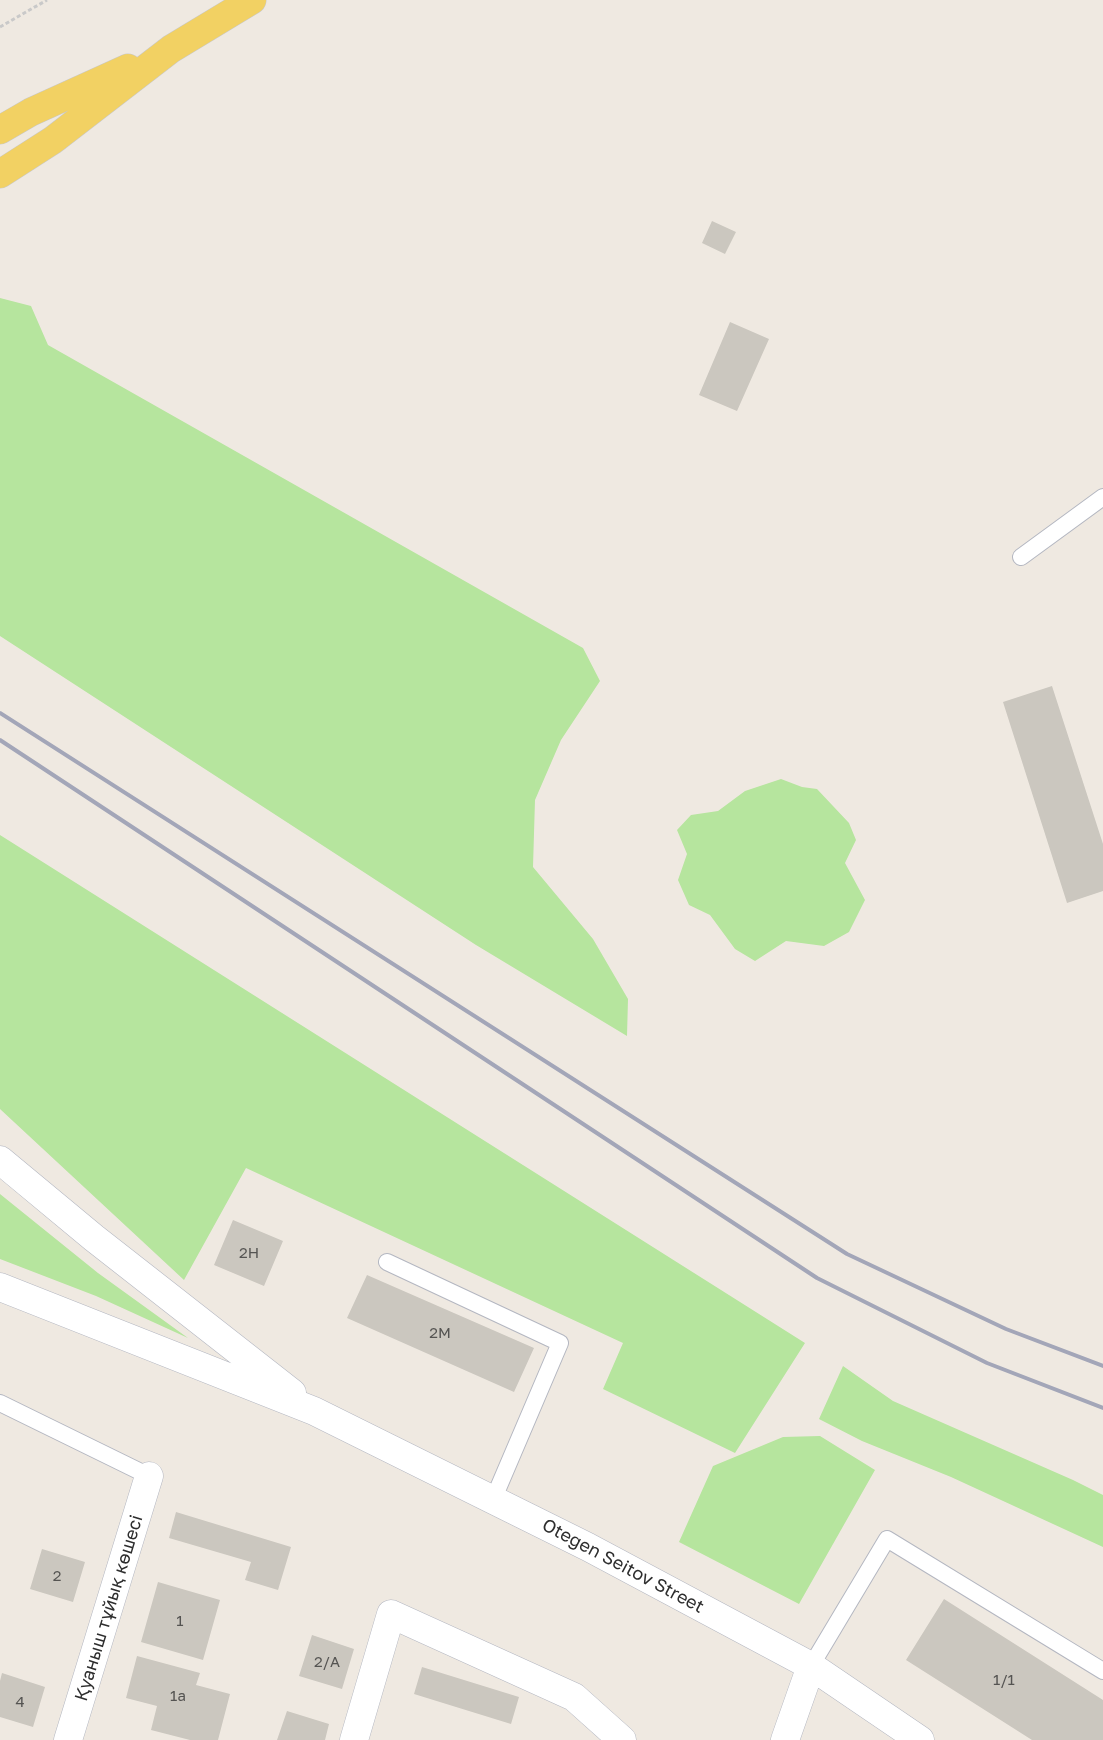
<!DOCTYPE html>
<html>
<head>
<meta charset="utf-8">
<style>
  body { margin:0 }
  canvas { display:block; background:#efe9e1 }
</style>
</head>
<body>
<canvas width="1103" height="1740"></canvas>
<script>
const ctx = document.querySelector('canvas').getContext('2d');
ctx.lineJoin = 'round';
function paint(path, color) { ctx.fillStyle = color; ctx.fill(path, 'evenodd'); }
function stroke(path, color, width, dash) { ctx.strokeStyle = color; ctx.lineWidth = width; ctx.lineCap = dash ? 'butt' : 'round'; ctx.setLineDash(dash || []); ctx.stroke(path); }
function label(font, color, halo, rows, align = 'center') {
  ctx.font = font + ' "Golos Text",sans-serif'; ctx.lineWidth = 4; ctx.setLineDash([]); ctx.textBaseline = 'middle'; ctx.strokeStyle = halo; ctx.fillStyle = color; for (const [text, x, y, turn = 0] of rows) {
    ctx.save(); ctx.translate(x, y); ctx.rotate((+turn || 0) * Math.PI / 180); ctx.textAlign = isNaN(turn) ? turn : align; if (halo) ctx.strokeText(text, 0, 0); ctx.fillText(text, 0, 0); ctx.restore();
  }
}
paint(new Path2D(`
  M0,298L31,306L48,345L583,648L600,681L561,740L535,800L533,867L593,939L628,999L627,1036L476,945L0,636Z
  M781,779L802,787L817,789L849,823L856,840L845,863L865,900L849,932L824,946L786,941L755,961L735,949L710,915L689,905L678,880L687,854L677,830L691,815L718,811L745,791Z
  M0,835L805,1343L735,1453L603,1389L623,1343L246,1168L184,1280L0,1109Z
  M0,1194L98,1273L188,1338L96,1296L0,1259Z
  M843,1366L893,1401L1073,1480L1103,1495V1547L951,1477L862,1441L819,1419Z
  M820,1436L875,1470L799,1604L679,1542L713,1466L783,1437Z`), '#b6e59e');
paint(new Path2D(`
  M712,221L736,232L725,254L702,243Z
  M730,322L769,339L737,411L699,395Z
  M1052,686L1103,844V891L1067,903L1003,702Z
  M233,1220L283,1241L264,1286L214,1265Z
  M367,1275L534,1348L514,1392L347,1318Z
  M176,1512L291,1547L278,1590L245,1580L251,1562L169,1538Z
  M42,1549L85,1562L73,1602L30,1589Z
  M158,1582L220,1600L203,1660L141,1642Z
  M944,1599L1103,1700V1740H1032L906,1660Z
  M312,1635L354,1649L342,1689L299,1676Z
  M137,1656L200,1673L196,1685L230,1694L218,1740H190L151,1730L157,1706L126,1698Z
  M422,1667L519,1697L511,1724L414,1694Z
  M2,1673L45,1687L33,1727L0,1717V1681Z
  M287,1711L329,1724L325,1740H277Z`), '#cbc7bf');
const lane = new Path2D(`
  M1021,557L1103,497
  M387,1262L560,1343L493,1500
  M0,1403L149,1476
  M811,1666L887,1539L1103,1671`);
const street = new Path2D(`
  M68,1740L149,1476
  M354,1740L391,1614L574,1697L622,1740`);
const secondary = new Path2D(`
  M0,1160L94,1238L292,1393
  M0,1287L314,1411L588,1547L811,1666L920,1740
  M785,1740L811,1666`);
const primary = new Path2D(`
  M0,130L31,112L128,68
  M0,174L53,140L171,49L252,0`);
stroke(lane, '#b4b7c1', 18);
stroke(street, '#b4b7c1', 29);
stroke(secondary, '#b4b7c1', 29);
stroke(primary, '#c9c9c9', 29);
stroke(new Path2D(`
  M0,27L47,0`), '#c9c9c9', 3, [4, 2.5]);
stroke(lane, '#fff', 16);
stroke(street, '#fff', 28);
stroke(secondary, '#fff', 28);
stroke(primary, '#f2d163', 28);
stroke(new Path2D(`
  M0,713L847,1254L1006,1329L1103,1366
  M0,740L817,1278L987,1363L1103,1408`), '#a3a6b8', 4);
label('15px', '#555452', null, [
  ["2Н",249,1253],
  ["2М",440,1333],
  ["2",57,1576],
  ["1",180,1621],
  ["2/А",327,1662],
  ["1/1",1004,1680],
  ["1а",178,1696],
  ["4",20,1702]
]);
label('18px', '#2e2e2e', '#fff', [
  ["Otegen Seitov Street",623,1566,28],
  ["Қуаныш тұйық көшесі",109,1608,-73]
]);
</script>
</body>
</html>
